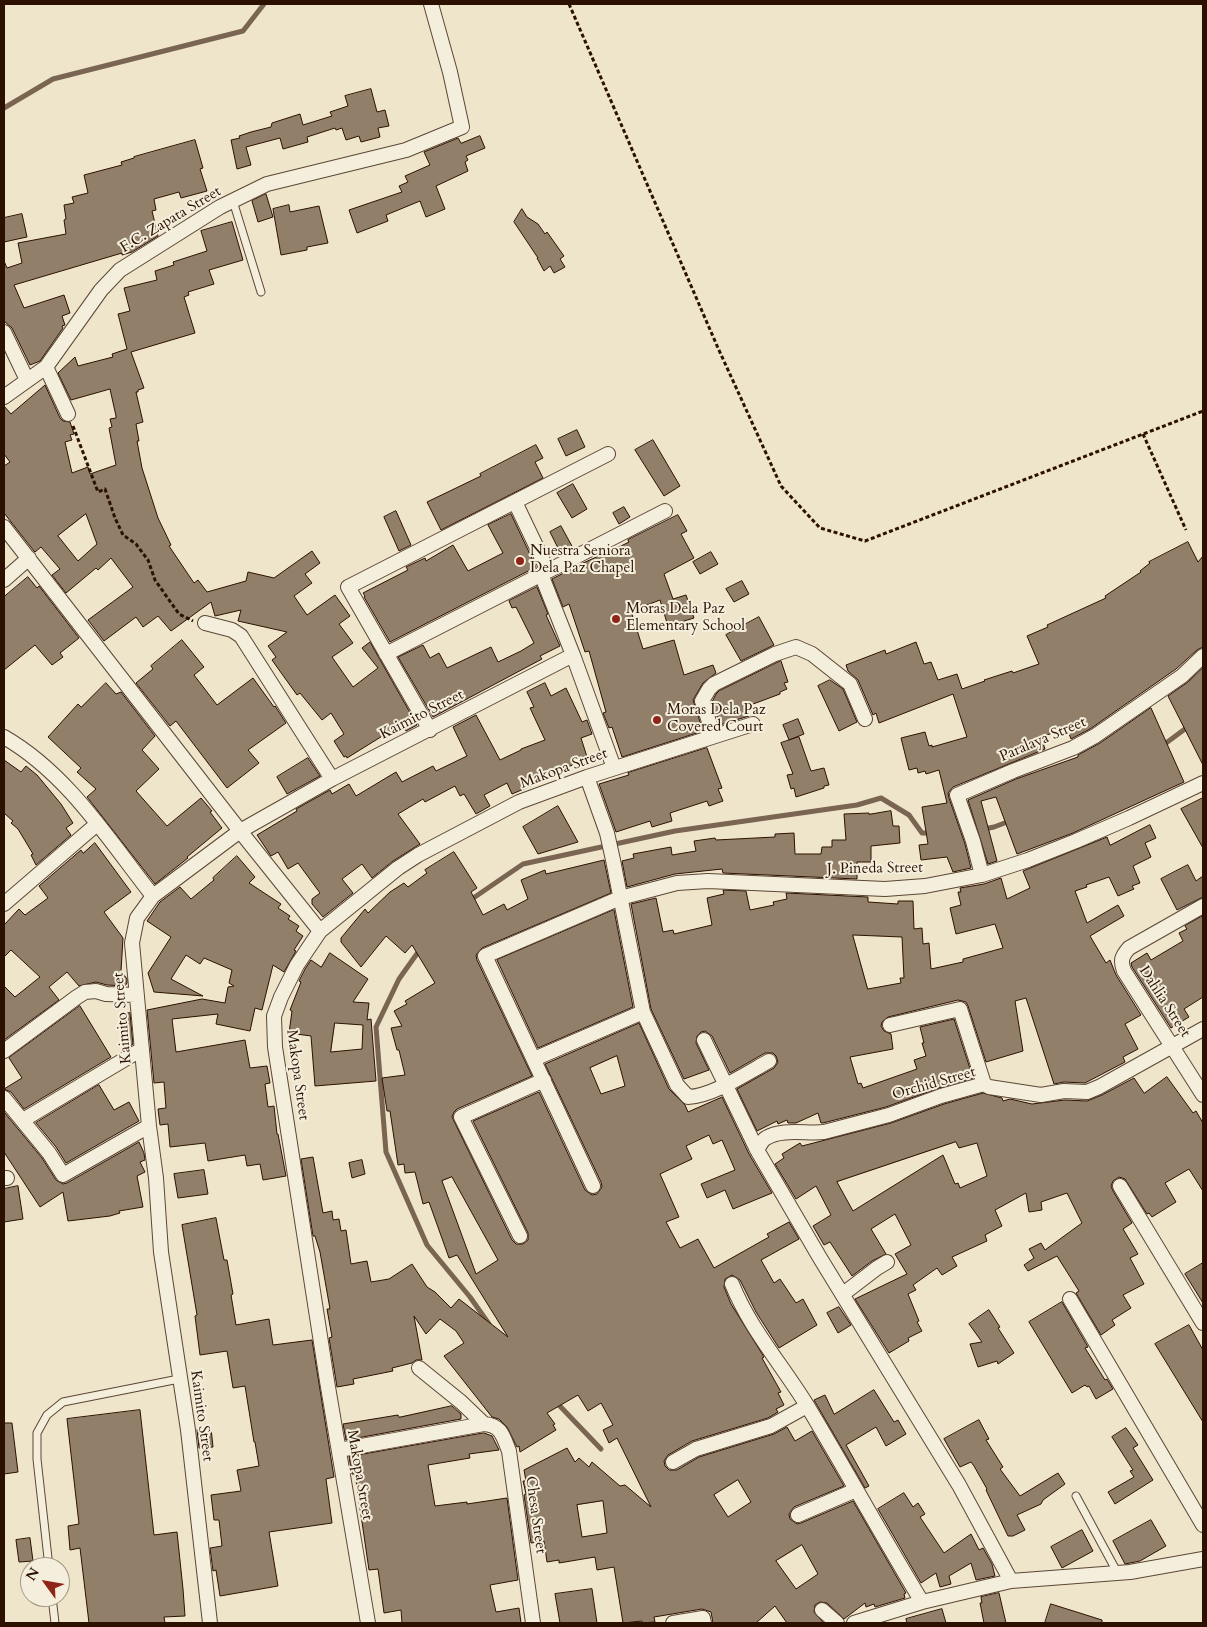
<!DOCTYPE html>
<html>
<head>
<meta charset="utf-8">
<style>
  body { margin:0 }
  #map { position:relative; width:1207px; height:1627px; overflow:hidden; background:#eee5cb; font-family:Cardo,serif }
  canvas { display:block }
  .frame { position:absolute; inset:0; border:5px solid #2c1101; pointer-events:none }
  .north { position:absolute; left:20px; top:1557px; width:50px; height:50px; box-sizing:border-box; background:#f4eedd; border:1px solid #a49685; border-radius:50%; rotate:302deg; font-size:14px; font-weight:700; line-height:20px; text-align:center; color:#2c1101 }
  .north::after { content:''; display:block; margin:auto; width:18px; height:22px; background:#8f2418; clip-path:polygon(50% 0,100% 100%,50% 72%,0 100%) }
</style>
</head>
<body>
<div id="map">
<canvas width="1207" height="1627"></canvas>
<div class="frame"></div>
<div class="north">N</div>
</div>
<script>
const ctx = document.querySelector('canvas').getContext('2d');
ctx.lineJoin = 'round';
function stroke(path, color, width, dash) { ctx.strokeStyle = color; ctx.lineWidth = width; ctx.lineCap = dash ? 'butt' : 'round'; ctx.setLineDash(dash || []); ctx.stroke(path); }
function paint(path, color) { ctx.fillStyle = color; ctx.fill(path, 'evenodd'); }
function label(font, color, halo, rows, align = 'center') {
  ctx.font = font + ' Cardo,serif'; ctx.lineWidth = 4; ctx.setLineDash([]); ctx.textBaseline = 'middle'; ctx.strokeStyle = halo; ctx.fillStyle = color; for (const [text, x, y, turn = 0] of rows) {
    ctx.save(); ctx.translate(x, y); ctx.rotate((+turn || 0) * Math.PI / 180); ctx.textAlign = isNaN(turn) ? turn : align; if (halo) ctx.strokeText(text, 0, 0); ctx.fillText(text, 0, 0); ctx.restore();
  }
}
stroke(new Path2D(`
  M4,108L53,79L243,31L264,4
  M1162,746L1189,726
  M974,831L994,827L1010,821
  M469,901L523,864L675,831L857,805L881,798L909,815L922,833H932
  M421,948L399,979L376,1027L386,1152L427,1245L470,1297L489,1324
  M556,1402L601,1449`), '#796551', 5);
const building = new Path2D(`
  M371,89L377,112L385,110L389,126L378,128L380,137L361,142L359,136L346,140L342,128L336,130L335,128L307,137L308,142L283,149L280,138L246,147L251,165L237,169L231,140L240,138L239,136L251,132L271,127L272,123L300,114L303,125L332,116L330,112L348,106L345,96Z
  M480,136L485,148L466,156L468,160L465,162L468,171L436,186L445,209L426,217L420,201L386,215L388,221L357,233L349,210L402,192L399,186L408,182L405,176L430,165L424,152L458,138L461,143Z
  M195,140L203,168L200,169L207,191L181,198L179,192L154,199L156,210L152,211L158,236L132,252L122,255V253L14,285L24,308L64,295L70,313L62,316L65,325L62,326L63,328L40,361L30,365L12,328L4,321V261L7,268L22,263L18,243L66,234L64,220L66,219L64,205L74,203L72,197L88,193L84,175L122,165L121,162L134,158V157Z
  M266,194L273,217L258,222L252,201Z
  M289,205L290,212L319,206L328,243L307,247V250L281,255L273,209Z
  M522,209L527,217L538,224L545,234L547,232L564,256L560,259L565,267L554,273L550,266L544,271L537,258H538L514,222Z
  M22,214L27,237L4,242V218Z
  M232,222L243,260L209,270L214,284L188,292L189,295L184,297L195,333L131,352L144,388L138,390V392H136L143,422L136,424L139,441H137L142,468L158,518L171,545L169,546L194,583L198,580L207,592L246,581L248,572L274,578L312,551L320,563L305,574L312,583L294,596L307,615L335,595L350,616L339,624L353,643L332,657L353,687L378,668L362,648L370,642L417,725L406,731L404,727L385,737L384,735L347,758L346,756L344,757L334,741L344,734L331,713L322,720L300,693L297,695L272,660L276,657L268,646L287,632L238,621L241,610L215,616L211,602L171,631L158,616L143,627L136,617L104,641L88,620L133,587L111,558L98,570L96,568L66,593L52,575L60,569L41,547L35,552L34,551L4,513V466L10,462L4,454V406L11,414L45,385L60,418L63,421L70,422L74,434L70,435L72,440L65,442L72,473L88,467L90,474L116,465L109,428L112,427L110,419L116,418V416L110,389L71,400L58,373L75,357L78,366L113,357L112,354L127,349L118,314L130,311L124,288L157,280L155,271L174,265L173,262L207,251L201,231ZM86,514L97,544L78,561L58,536Z
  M577,430L585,447L566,456L558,439Z
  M653,440L680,486L664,496L635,450Z
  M536,445L543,458L535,462L543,478L441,530L427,502L481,476L480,474Z
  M573,484L587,509L572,518L557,493Z
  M624,507L630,517L619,524L613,513Z
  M396,511L411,545L399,551L384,517Z
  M511,514L536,567L390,642L364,597L365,596L363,593L408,570L406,567L425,558L426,561L453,545L468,571L503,553L488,525Z
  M678,515L687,531L681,534L694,558L664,574L673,599L686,595L694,618L668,626L660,600L631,611L643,649L674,640L684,675L713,665L716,673L703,683L693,700L703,731L622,757L612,727L609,728L603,713L606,712L589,651L585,652L569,604L563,607L552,579L581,564L603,554V555L629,542L628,540Z
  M561,526L573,548L561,554L550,532Z
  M1188,542L1198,562L1203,556V647L1197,650L1176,669L1090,729L1071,739L1067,728L1041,737L1045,749L953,787L948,793L949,798L965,844L971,868L953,872L947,857L921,860L919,845L928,844L922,807L947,803L939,770L926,774L925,771L918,773L917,768L909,770L901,738L925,732L929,746L932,745V747L967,737L953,694L879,723L876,713L873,715L858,680L848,671L846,665L885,650L886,654L916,642L924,664L931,662L938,680L957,674L962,689L985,681L984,680L1012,671L1013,673L1039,664L1027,636L1048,627L1047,625L1106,598L1105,596L1141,572L1140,571L1150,563L1149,562Z
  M711,552L718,564L700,574L693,562Z
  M28,577L37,588L39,586L79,638L60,653L63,657L52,665L35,645L4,670V597Z
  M742,581L749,594L734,602L726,589Z
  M537,587L548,614L546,615L560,646L540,656L542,659L433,717L398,657L423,645L430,658L439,653L447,668L491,647L498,662L521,651L534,643L516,607L512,608L509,601Z
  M759,617L774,645L741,661L726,635Z
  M182,640L204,667L194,675L217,705L253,678L274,707L275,706L286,723L248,750L259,763L227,788L176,721L170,726L136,683L153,669L151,666Z
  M781,661L788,682L784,683L787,689L780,692V694L745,707L749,716L720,725L712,702L716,694L719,691Z
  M1203,668V765L1168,696L1188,682Z
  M830,680L843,689L857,722L839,731L818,686Z
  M106,683L116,694L121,692L155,736L142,750L159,769L136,791L167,826L201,798L212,811L210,812L222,828L187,857L188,858L155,884L87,797L96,789L77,772L81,768L48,737L78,704L81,707Z
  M545,683L551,696L566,688L582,722L587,720L592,734L581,738L588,760L552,772L553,774L532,782L533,785L512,794L507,783L484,795L490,806L476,814L464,794L460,796L455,786L425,802L423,799L398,814L420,844L393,861L372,878L362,864L342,879L353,893L323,917L312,904V899L320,893L298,863L288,869L278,852L271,856L257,835L297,811L296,809L330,790L332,794L349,784L356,796L396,772L402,782L433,766L436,771L467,756L453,727L476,715L500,760L521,750V749L545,740L530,708L534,707L527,692Z
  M1151,708L1184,782L1073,833L1017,854L996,797L981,801L997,861L988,864L968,800L1016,779L1078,757V755L1100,743Z
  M798,719L804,734L789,740L783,725Z
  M799,737L811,771L824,768L829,785L824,786V788L796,797L794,788L791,789L787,775L793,774L781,743Z
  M707,748L722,788L718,789L723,801L709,806L707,801L670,813L672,821L652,827L650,821L616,832L599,784L629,775L628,773Z
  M308,758L320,776L287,794L277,777Z
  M4,760L21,772L26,766L37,775L61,804L73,823L66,828L71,835L36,865L31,855L33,854L18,829L11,823L13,821L4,813Z
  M1203,798V848L1181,809Z
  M558,806L578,842L538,854L523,827Z
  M891,811L893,826H899L900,843L871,846V862H857V879L723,873L722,869L675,874L627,887L622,861L634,858L633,854L671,847L672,855L696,851L694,841L715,838L716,840L775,837V834L794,833L795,854H821L822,847H832V840H846L844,814L869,813V814Z
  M1150,825L1156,838L1145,843L1151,857L1133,866L1140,883L1132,886L1134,889L1118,896L1109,877L1086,885L1087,887L1075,891L1087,923L1118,905L1124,916L1090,936L1106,963L1110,960L1116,975L1141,1015L1125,1024L1138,1049L1123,1057L1125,1062L1085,1083L1064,1082L1054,1084L1026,998L1015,1001L1023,1051L986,1062L968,1006L966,1002L958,1000L888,1017L882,1022L881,1026L884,1031L891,1034L893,1049L850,1057L858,1084L861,1083L863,1088L917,1069L914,1060L926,1056L922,1043H924L920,1027L954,1019L973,1078L939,1088L886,1107L823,1123H821L818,1113L796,1123H788L787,1120L778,1124L777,1121L757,1131L737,1089L774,1068L778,1062L776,1056L773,1053H765L730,1073L712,1036L705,1031L701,1032L697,1036L696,1043L709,1070L684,1079L651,1009L631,904L656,898L663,932L673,930L674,934L712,925L707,898L724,894L723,890L746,891L750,910L774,905L773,902L787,899L786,893L868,897V902L898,904V901H913L914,929L922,928L923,944L929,943L931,969L963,962V959L1003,948L995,924L956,934L950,908L961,905L958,892H961L960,888L984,884L1001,878L1007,899L1030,888L1023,871L1107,837L1110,845ZM853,935L902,937L904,978H900L901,983L868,989Z
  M95,843L131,892L104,912L123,938L121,971L127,979V983L125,986L107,985L96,982L79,986L67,972L49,987L59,1000L4,1040V986L15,997L40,977L11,950L4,957V925L19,909L25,915L48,898L39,886L81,850L83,853Z
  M454,852L477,888L471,892L483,915L504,904L507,910L528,899L521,880L545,870L546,874L604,860L611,893L482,948L476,955L477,960L532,1076L457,1109L454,1112L452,1117L512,1240L516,1244H523L528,1240V1233L473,1121L539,1092L585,1190L592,1195L597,1194L602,1187L601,1182L545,1064L639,1023L669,1089L685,1105L688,1112L722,1097L749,1154L772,1193L733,1209L725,1190L707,1198L701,1184L735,1170L722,1140L713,1144L709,1135L686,1146L692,1159L660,1174L679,1217L666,1222L680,1248L698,1239L714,1268L769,1237L767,1234L789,1222L799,1239L761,1260L774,1283L780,1279L796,1303L803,1299L817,1325L779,1348L756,1312L740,1280L732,1275L725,1279L724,1287L731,1304L764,1357L762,1358L781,1392L778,1393L784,1405L776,1409L778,1412L768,1418L692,1441L668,1455L664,1461L665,1466L669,1470H677L699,1457L774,1434L787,1427L795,1441L812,1431L844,1486L794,1507L789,1514L790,1519L797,1524L801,1523L853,1501L906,1593L904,1594L905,1598L875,1607L874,1604L866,1607L865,1603L844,1619L827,1603L820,1602L815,1605L814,1612L824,1623H787L775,1606L756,1623H713L711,1612L702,1609L654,1617L655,1622L642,1623V1621L623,1623L614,1567L597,1570L595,1557L559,1563V1560L547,1562L544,1541L531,1543L524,1495L526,1494L523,1481H526L524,1470L567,1448L575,1462L579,1458L589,1467L592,1462L620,1486L625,1485L651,1507L617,1438L609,1443L603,1430L613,1425L601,1403L588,1411L578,1395L547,1413L555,1424L553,1425L556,1430L520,1452L519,1446L517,1447L507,1427L499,1419L492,1417L444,1356L464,1343L456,1331L440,1319L426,1334L414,1316L422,1360H416L412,1363L392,1368L393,1371L353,1379L354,1384L337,1387L329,1338L332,1337L327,1309H330L320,1252L315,1236H313L301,1159L313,1157L323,1213L332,1211L333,1220L339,1219L341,1231L346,1230L351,1264L367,1261L371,1282L389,1279L412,1264L427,1287L435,1292L451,1308L459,1299L508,1337L457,1255L449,1258L429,1202L423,1204L415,1172L405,1173L404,1164L398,1165L390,1111H387L382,1078L405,1075L399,1050H397L391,1028L402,1026L394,1011L407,1004L405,1001L435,983L412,945L405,953L386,936L361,967L341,942V938L365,909L368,913L390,892L404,883L408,887L427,873L425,870ZM617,1056L625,1086L601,1094L590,1068ZM452,1177L498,1260L476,1274L442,1181ZM738,1480L751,1502L728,1517L714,1495ZM603,1501L607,1533L582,1537L577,1505ZM802,1545L818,1574L796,1589L776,1561Z
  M237,856L255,877L249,883L281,904L278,908L290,916L288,919L299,926L296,931L303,936L294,950L296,951L284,972L273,965L262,1010L255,1008L250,1031L216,1024L218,1014L172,1019L176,1052L245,1040L250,1068L267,1066L270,1083L265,1084L268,1107L274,1106L277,1134H278L286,1176L263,1180L260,1164L247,1166L245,1155L208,1161L205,1143L170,1147L168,1124L160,1125L158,1109L166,1108L164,1082L154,1083L147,1010L202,999L225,1003L228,987L234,986L229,983L232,970L204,958L200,964L186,955L171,979L203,996L154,992L148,973L171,937L147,921L160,902L180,887L191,899L214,880L213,878Z
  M1188,865L1196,881L1203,876V897L1177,910L1161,879Z
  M614,910L633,1007L538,1048L497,960Z
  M1203,916V997L1184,1009L1189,1017L1171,1028L1132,967L1131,963L1147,953L1151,960L1183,941L1179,933L1187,929L1185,926Z
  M330,953L368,979L353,1002L369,1003L367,1020L371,1019L376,1081L315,1086L311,1036L289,1033L292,1011L290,1010L301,982L299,981L305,969L311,960L321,967ZM335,1023L363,1025L362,1049L331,1052Z
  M80,1006L111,1057L24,1109L11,1092L4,1089L22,1078L9,1058Z
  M130,1013L133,1044L125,1049L120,1015Z
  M1167,1077L1193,1113L1196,1111L1203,1123V1191L1189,1169L1165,1183L1176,1202L1152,1217L1149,1213L1147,1214L1125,1179L1119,1177L1113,1181L1111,1186L1113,1191L1132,1223L1123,1229L1138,1254L1130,1258L1144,1284L1123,1295L1131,1308L1112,1320L1115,1325L1101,1335L1076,1293L1079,1291L1057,1256L1028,1271L1024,1265L1034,1258L1029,1249L1041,1243L1045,1250L1082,1223L1067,1193L1041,1202L1042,1210L1029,1212L1026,1193L995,1210L1002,1226L985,1235L987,1241L952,1257L957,1266L942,1275L937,1268L913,1285L916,1290L908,1294L919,1321L917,1322L922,1331L908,1338L909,1341L889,1353L855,1299L907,1274L895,1254L911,1245L895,1214L871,1229L886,1254L872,1261L852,1276L830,1242L824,1245L813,1226L831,1215L816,1186L796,1199L775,1164L784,1158L782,1154L800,1143L802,1146L891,1123L944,1104L983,1093L1002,1098L1003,1101L1010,1099L1032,1104L1065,1100L1087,1101L1102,1095L1134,1078L1144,1093ZM956,1142L959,1148L977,1143L987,1176L960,1188L958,1183L955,1184L943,1155L853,1211L837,1182Z
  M99,1085L114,1110L129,1102L139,1121L66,1163L56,1147L36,1123Z
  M4,1112L42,1158L56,1180L63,1184L67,1183L139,1142L144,1153L145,1160L140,1162L145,1172L137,1176L143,1207L119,1211L120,1213L110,1216L68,1221L63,1192L40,1207L4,1152Z
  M362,1160L365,1174L352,1178L349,1163Z
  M204,1170L208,1194L178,1198L174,1174Z
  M18,1186L23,1219L4,1222V1189Z
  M216,1218L224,1260H227L233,1294L231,1295L236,1325L269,1319L273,1345L312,1340L334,1477L326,1479L332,1523L269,1532L278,1586L220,1596L216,1570L213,1571L210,1548L222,1546L219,1520H214L211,1495L241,1491L237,1470L259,1466L255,1442H254L245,1386L233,1388L227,1351L200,1355L195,1316L197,1315L182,1225Z
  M1203,1263V1303L1185,1274Z
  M1062,1302L1088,1347L1085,1348L1105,1380L1107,1379L1113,1389L1096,1399L1089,1386L1087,1387L1085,1385L1072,1393L1029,1322Z
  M839,1307L851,1325L838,1333L827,1313Z
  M989,1310L1000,1327L998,1328L1014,1353L998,1364L997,1361L978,1367L970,1344L982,1342L969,1324Z
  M1189,1325L1203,1350V1422L1155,1344Z
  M874,1390L894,1422L898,1420L906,1434L886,1446L876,1427L846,1445L869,1486L865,1488L814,1400L825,1395L834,1414Z
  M452,1406L461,1414V1419L346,1440L343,1424L398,1415L399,1417Z
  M140,1410L154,1535L177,1532L183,1589L185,1616L164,1617L165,1623H89L80,1548L70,1550L68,1526L79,1524L67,1419Z
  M979,1420L989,1439L986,1440L1003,1467L1000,1469L1020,1496L1058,1473L1065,1484L1043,1500L1041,1504L1017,1515L1025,1530L1013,1536H1008L986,1490L987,1489L974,1466L971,1462L960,1467L944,1439Z
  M4,1423H12L18,1472L4,1474Z
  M211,1428L213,1447L199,1448L197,1430Z
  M1126,1428L1138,1445L1133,1448L1153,1480L1115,1504L1108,1492L1134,1477L1130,1471L1133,1470L1112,1437Z
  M484,1433L492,1436L499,1450L469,1454L470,1458L428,1465L435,1506L467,1502V1504L507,1498L518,1580L490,1585L496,1612L519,1608L521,1623H402L401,1610L384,1613L378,1569L369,1570L355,1474H352L349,1457Z
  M904,1493L913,1507L918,1503L925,1514L920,1517L944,1553L971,1534L979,1550L983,1548L992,1564L995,1576L976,1580L971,1563L949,1576L951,1584L940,1587L936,1573L921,1583L878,1509Z
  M1151,1520L1166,1546L1140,1561L1125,1564L1113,1541Z
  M1082,1530L1093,1551L1062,1568L1051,1547Z
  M30,1538L33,1561L19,1562L16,1540Z
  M592,1589L597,1623H560L555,1594Z
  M999,1593L1006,1623H984L980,1603H982L981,1597Z
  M1051,1604L1102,1620V1623H1045Z
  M942,1609L946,1623H907L906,1619Z`);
paint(building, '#917f6a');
stroke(building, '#2c1101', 1);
const lane = new Path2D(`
  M233,201L261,292
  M1076,1496L1117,1572
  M49,1567L37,1459V1433L47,1415L63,1402L179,1379
  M52,1597L55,1623`);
const street = new Path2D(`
  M4,332L27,380
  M46,367L68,414
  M4,397L46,367L101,290L120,270L220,207L267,184L406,150L462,127L450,72L431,4
  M515,502L548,571
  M4,527L240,831L320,931
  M541,574L573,655L614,768
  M4,580L29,558
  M205,623L232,630L241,636L332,779
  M386,654L665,511
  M430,730L348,587L608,454
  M714,736L702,701L709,689L714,684L775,654L796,647L812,654L850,684L865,719
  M4,737C68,774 108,839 153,896
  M587,777L607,833L613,860L643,1012L677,1085L688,1097C713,1096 747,1073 769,1061
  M982,875L973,841L957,795L1013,771L1073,748L1095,736L1182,676L1203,656
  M4,904L97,824
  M1203,906L1129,948C1122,956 1120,960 1124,971L1203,1095
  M890,1025L960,1009L984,1084
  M704,1040L757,1150L820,1258L959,1485L1011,1581
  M4,1051L77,997L85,992L96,991L106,994L136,995
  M534,1059L643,1012
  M4,1098L49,1153L63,1175L149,1126
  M23,1120L142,1049
  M757,1150C759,1147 762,1140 766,1138C782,1128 807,1134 824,1132L889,1115L941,1096L984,1084L989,1087L1041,1095L1064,1091L1087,1092L1099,1087L1203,1029
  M4,1178H7
  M593,1186L485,956L620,898L677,883L708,881L885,889L925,886L982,875L1028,860L1076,841L1129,818L1203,783
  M1120,1186L1203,1323
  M520,1236L461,1117L544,1080
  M732,1284C750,1329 783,1366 808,1407C847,1472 883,1538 922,1602
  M843,1294L877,1268L887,1262
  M1070,1299L1203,1525
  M419,1368L461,1402L484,1424
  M339,1450L484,1424C501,1425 503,1436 509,1451L533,1623
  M673,1462L696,1449L771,1426L807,1406
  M798,1515L856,1490
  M822,1610L837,1623
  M210,1623L188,1430L161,1252L156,1178L149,1126L132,943L137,918L153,896L240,831L332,779L573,655
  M368,1623L327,1381L275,1047L274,1016L281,997L297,965L320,931L398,868L418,855L519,802L587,777L753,724
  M673,1623L703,1618L704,1623
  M854,1623L922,1602L1011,1581L1130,1572L1203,1559`);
stroke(lane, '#5c4634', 9);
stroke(street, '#5c4634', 16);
stroke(new Path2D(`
  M569,4L718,348L781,486L820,528L865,541L1203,411
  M73,426L98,492L105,489L115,518L123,535L136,544L148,560L155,580L179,614L193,621
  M1143,434L1186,530`), '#2c1101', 3, [4, 2.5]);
stroke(lane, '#f4eedd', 7);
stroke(street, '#f4eedd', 14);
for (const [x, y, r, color] of [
  [520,561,5,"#8f2418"],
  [616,619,5,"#8f2418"],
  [657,720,5,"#8f2418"]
]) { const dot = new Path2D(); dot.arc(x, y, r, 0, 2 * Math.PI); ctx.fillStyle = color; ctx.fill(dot); stroke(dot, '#f4eedd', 2); }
label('15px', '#2c1101', '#f4eedd', [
  ["F.C. Zapata Street",171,220,-31],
  ["Kaimito Street",422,715,-27],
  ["Paralaya Street",1043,740,-23],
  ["Makopa Street",564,769,-20],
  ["J. Pineda Street",875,869,-1],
  ["Dahlia Street",1164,1002,57],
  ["Kaimito Street",123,1018,-95],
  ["Makopa Street",297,1075,82],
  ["Orchid Street",934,1084,-16],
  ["Kaimito Street",201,1416,82],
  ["Makopa Street",359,1475,80],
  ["Chesa Street",535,1515,82]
]);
label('15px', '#2c1101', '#f4eedd', [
  ["Nuestra Seniora",530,552],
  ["Dela Paz Chapel",530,569],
  ["Moras Dela Paz",626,610],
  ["Elementary School",626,627],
  ["Moras Dela Paz",667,711],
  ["Covered Court",667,728]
], 'left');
</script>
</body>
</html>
